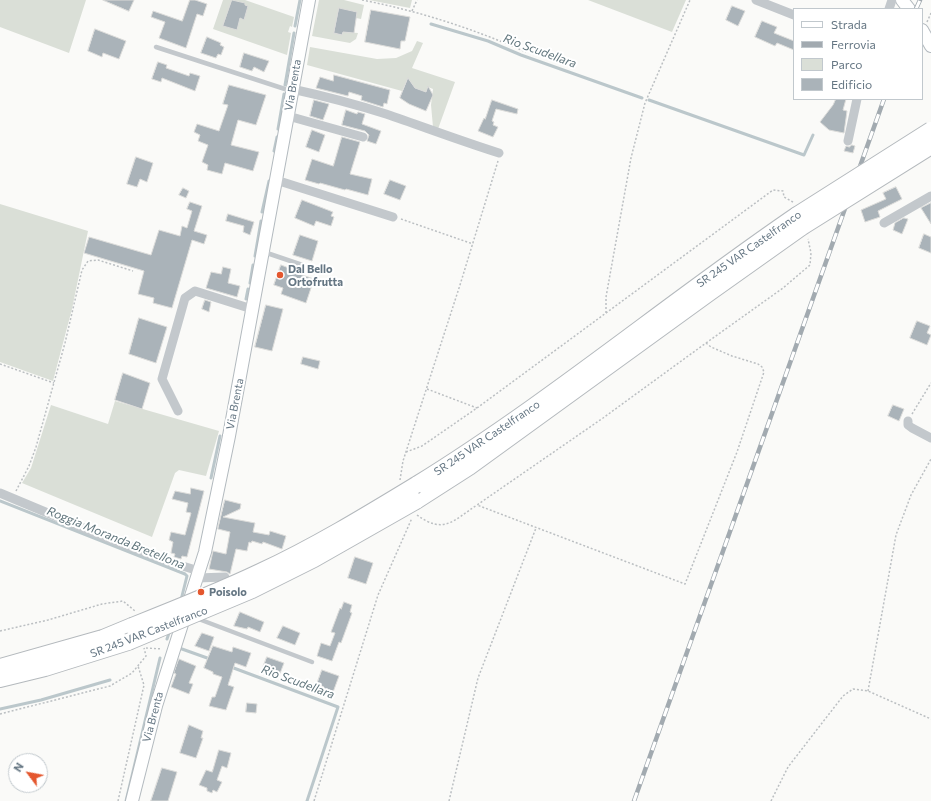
<!DOCTYPE html>
<html>
<head>
<meta charset="utf-8">
<style>
  body { margin:0 }
  #map { position:relative; width:931px; height:801px; overflow:hidden; background:#fafaf8; font-family:Commissioner,sans-serif }
  canvas { display:block }
  .legend { position:absolute; left:793px; top:8px; width:130px; height:92px; box-sizing:border-box; background:#fff; border:1px solid #c1c8cd; margin:0; padding:5px 7px; list-style:none; font-size:12px; color:#657683 }
  .legend li { display:flex; align-items:center; gap:8px; height:20px }
  .legend b { width:20px; border:1px solid #c1c8cd }
  .north { position:absolute; left:8px; top:753px; width:40px; height:40px; box-sizing:border-box; background:#fff; border:1px solid #c1c8cd; border-radius:50%; rotate:302deg; font-size:11px; font-weight:700; line-height:16px; text-align:center; color:#657683 }
  .north::after { content:''; display:block; margin:auto; width:14px; height:18px; background:#e4572e; clip-path:polygon(50% 0,100% 100%,50% 72%,0 100%) }
</style>
</head>
<body>
<div id="map">
<canvas width="931" height="801"></canvas>
<ul class="legend">
<li><b style="height:5px;background:#fff"></b>Strada</li>
<li><b style="height:5px;background:#a2aab0"></b>Ferrovia</li>
<li><b style="height:11px;background:#dadfd7"></b>Parco</li>
<li><b style="height:11px;background:#aab3b9"></b>Edificio</li>
</ul>
<div class="north">N</div>
</div>
<script>
const ctx = document.querySelector('canvas').getContext('2d');
ctx.lineJoin = 'round';
function paint(path, color) { ctx.fillStyle = color; ctx.fill(path, 'evenodd'); }
function stroke(path, color, width, dash) { ctx.strokeStyle = color; ctx.lineWidth = width; ctx.lineCap = dash ? 'butt' : 'round'; ctx.setLineDash(dash || []); ctx.stroke(path); }
function label(font, color, halo, rows, align = 'center') {
  ctx.font = font + ' Commissioner,sans-serif'; ctx.lineWidth = 4; ctx.setLineDash([]); ctx.textBaseline = 'middle'; ctx.strokeStyle = halo; ctx.fillStyle = color; for (const [text, x, y, turn = 0] of rows) {
    ctx.save(); ctx.translate(x, y); ctx.rotate((+turn || 0) * Math.PI / 180); ctx.textAlign = isNaN(turn) ? turn : align; if (halo) ctx.strokeText(text, 0, 0); ctx.fillText(text, 0, 0); ctx.restore();
  }
}
paint(new Path2D(`
  M0,0H86L69,53L0,27Z
  M223,0H245L294,17L292,27L290,26L288,32L291,33L287,55L213,29Z
  M319,0H344L364,5L361,19L356,18L357,12L339,9L334,33L342,35L343,32L358,33L356,39L350,43L312,36Z
  M369,0H412L410,8Z
  M588,0H686L672,32Z
  M417,41L423,43L412,68L455,82L438,129L433,127L431,105L433,89L428,87L426,92L415,88L408,78L402,91L307,65L310,47L377,59L396,58L412,51Z
  M0,204L88,231L72,309L53,381L0,362Z
  M115,401L219,431L206,476L179,470L175,473L152,537L22,483L31,468L51,405L108,424Z`), '#dadfd7');
stroke(new Path2D(`
  M431,24L488,41L521,55L642,98
  M295,26L300,0
  M285,85L294,33
  M649,100L804,155L813,135
  M278,129L284,94
  M274,151L277,137
  M262,212L269,181
  M255,256L261,221
  M250,283L253,265
  M246,299L248,289
  M211,478L220,436
  M0,501L185,574L187,576L181,600
  M167,639L170,630
  M182,649L210,659
  M231,667L338,707L307,801
  M0,709L41,700L110,680
  M126,801L160,658`), '#bbc7cb', 3);
const building = new Path2D(`
  M103,0H134L129,11Z
  M190,0H195L207,4L203,16L197,14L186,48L159,38L165,22L151,17L153,11L182,21Z
  M232,0L245,3V5L248,6L244,20L240,18L237,30L223,26Z
  M732,6L745,11L738,26L726,20Z
  M339,8L357,12L354,33L343,32L342,35L334,33Z
  M371,10L410,17L405,41H401L400,49L365,42Z
  M762,21L777,27L774,33L794,41V50L777,43L775,46L755,37Z
  M95,29L126,41L119,59L103,53L102,57L88,51Z
  M207,37L221,43L220,45L224,47L221,55L218,54L216,58L201,53Z
  M244,53L269,61L264,72L254,67L252,71L240,67Z
  M158,62L167,65L166,68L189,76L190,73L200,76L195,91L162,78L161,82L152,79Z
  M334,75L390,90L387,104L384,103L383,107L361,100L362,96L349,92L348,96L316,88L320,77L333,81Z
  M408,78L415,88L426,92L428,86L433,95L426,111L409,104L400,98Z
  M229,85L266,95L256,125L238,120L231,145L259,152L253,171L225,163L222,174L207,170L208,165L202,162L208,145L198,141L200,135L194,132L197,124L219,131L228,105L223,104Z
  M836,99H846L843,110L847,111L844,133L829,130L820,122L833,105Z
  M314,100L329,104L323,120L310,116Z
  M492,100L518,109L517,114L496,109L492,121L494,122L493,125L498,127L493,137L478,131L484,118L485,119Z
  M346,110L357,114L358,112L365,114L362,124L381,131L376,144L367,141L369,135L365,131L342,125Z
  M312,130L325,135L319,152L306,147Z
  M342,137L360,142L350,174L372,179L368,195L346,189L345,190L320,183L319,184L305,180L312,159L333,166Z
  M852,145L855,146L853,153L844,151L846,146L849,147Z
  M136,157L153,163L147,182L140,179L137,187L127,184Z
  M390,180L406,186L400,200L384,194Z
  M896,187L902,199L878,211L880,217L865,222L861,210L886,199L883,193Z
  M183,188L189,191L186,198L179,195Z
  M302,200L333,212L331,216L334,217L331,226L316,221L314,226L295,218Z
  M190,202L202,206L194,231L207,235L204,244L192,240L172,308L153,303L154,298L138,294L144,271L84,253L89,237L151,255L159,230L180,236L182,226L187,228L192,211L187,209Z
  M931,203V224L921,208Z
  M228,214L254,222L250,235L243,232L244,226L226,221Z
  M904,218L908,219L902,234L893,230L895,223Z
  M924,234L931,237V253L919,248Z
  M300,235L318,241L312,261L293,255Z
  M281,265L297,271L296,273L314,279L306,303L281,294L283,288L274,285Z
  M223,267L231,269L228,283L240,286L237,297L206,288L211,272L221,274Z
  M205,300L211,302L209,312L202,309Z
  M266,305L283,309L272,351L255,347Z
  M139,318L167,327L156,363L129,354Z
  M917,321L930,326L927,333L931,335L927,345L910,338Z
  M303,357L320,361L318,369L301,364Z
  M123,373L150,383L142,409L115,400Z
  M893,405L904,409L899,421L888,416Z
  M191,488L204,491L187,557L182,556L181,559L174,557L175,554L171,553L173,542L169,540L171,532L185,535L191,513L186,512L188,503L172,499L175,491L190,494Z
  M225,500L241,504L240,509L223,517L255,523L253,532L269,535L270,531L286,536L282,549L263,542L262,544L252,541L251,543L249,542L247,551L236,549L230,574L227,572L209,569L213,551L226,554L230,532L218,529Z
  M355,557L373,563L366,584L348,578Z
  M344,602L352,605L350,612L352,613L341,643L339,642L332,661L317,656L321,643L330,646L335,633L331,632L340,608L341,609Z
  M240,612L264,622L260,632L248,627L247,629L234,626Z
  M283,626L300,633L295,645L277,638Z
  M202,633L214,637L209,651L195,646Z
  M213,646L232,652L233,647L251,653L246,667L235,663L228,685L234,687L226,710L209,706L212,697H215L222,677L213,674V672L204,668Z
  M267,657L284,663L279,676L262,670Z
  M179,659L196,666L189,683L193,684L189,694L171,687L176,674L174,673Z
  M322,670L339,676L332,695L322,692L324,687L317,684Z
  M247,703L257,704L256,713L246,712Z
  M189,725L203,731L201,738H203L196,758L180,753Z
  M219,750L231,753L227,768L222,766L217,780L222,782L217,792L213,790L212,793L207,791V788L199,785L206,770L212,772Z
  M162,768L177,772L168,801H151Z`);
paint(building, '#aab3b9');
stroke(building, '#dcdcda', 1);
const secondary = new Path2D(`
  M902,0L909,9
  M922,30L931,46
  M132,801L156,706L205,552L229,436L309,0`);
const highway = new Path2D(`
  M416,485C549,403 668,303 797,215
  M416,501L469,467L709,293L802,227
  M0,667L103,638L132,626
  M0,679L45,668L128,642`);
stroke(secondary, '#b3babf', 14);
stroke(highway, '#b4b9bd', 18);
stroke(new Path2D(`
  M362,0C419,11 474,29 526,52
  M412,11L417,0
  M927,22L931,13
  M401,219L473,244
  M606,313V297L631,158L645,103L690,0
  M706,343L711,347L732,356L758,364L762,367L764,372L737,452L685,584L477,505L603,418Z
  M706,343L783,288L810,265L811,253L808,239
  M0,364L54,383
  M427,389L477,408
  M912,414L931,383
  M406,452L422,446L477,408L773,190L783,191L784,197L793,202
  M400,480L403,461L460,285L498,161
  M16,491L29,466L36,447L65,343L82,270L88,261L98,260L133,271
  M417,515C444,535 454,520 477,505
  M0,631L48,620L102,604L123,601L135,611
  M146,648L162,649
  M868,691L896,535L911,495L931,459
  M0,714L110,686L132,673L146,656L144,648
  M118,801L144,685L138,666
  M314,801L378,595L412,518
  M449,801L478,678L536,528
  M771,801L788,767L843,696L853,689L868,691L931,719`), '#bbbfc2', 1.5, [2, 2]);
stroke(new Path2D(`
  M156,47L291,91
  M264,252L320,271
  M196,618L312,662`), '#c3c8cc', 4.5);
stroke(new Path2D(`
  M756,0L794,15
  M889,9L892,0
  M292,89C324,96 355,104 386,114C424,127 461,141 499,153
  M288,116L363,137
  M848,141L857,99
  M276,180L393,217
  M884,223L931,196
  M178,411L162,379L185,298L195,291L252,309
  M908,421V425L912,428L931,438
  M0,493L105,537L176,564L199,571
  M197,578L225,577`), '#c3c8cc', 9);
stroke(secondary, '#fff', 12);
stroke(highway, '#fff', 16);
const rail = new Path2D(`
  M916,9L920,0
  M634,801L884,99`);
stroke(rail, '#a2aab0', 4.5);
stroke(rail, '#fff', 3, [9]);
const highwayBridge = new Path2D(`
  M797,215L931,130
  M802,227L931,146
  M132,626C175,609 218,592 260,572C314,547 365,516 416,485
  M128,642L252,590L314,559L416,501`);
stroke(highwayBridge, '#b4b9bd', 18, []);
stroke(highwayBridge, '#fff', 16);
for (const [x, y, r, color] of [
  [280,275,4,"#e4572e"],
  [201,592,4,"#e4572e"]
]) { const dot = new Path2D(); dot.arc(x, y, r, 0, 2 * Math.PI); ctx.fillStyle = color; ctx.fill(dot); stroke(dot, '#fff', 1.5); }
label('11px', '#657683', '#fff', [
  ["Via Brenta",293,85,-80],
  ["SR 245 VAR Castelfranco",749,249,-35],
  ["Via Brenta",235,404,-79],
  ["SR 245 VAR Castelfranco",487,438,-34],
  ["SR 245 VAR Castelfranco",149,632,-21],
  ["Via Brenta",153,717,-75]
]);
label('bold 11px', '#657683', '#fff', [
  ["Dal Bello",288,269],
  ["Ortofrutta",288,282],
  ["Poisolo",209,592]
], 'left');
label('italic 12px', '#60757c', '#fff', [
  ["Rio Scudellara",540,51,20],
  ["Roggia Moranda Bretellona",116,538,22],
  ["Rio Scudellara",298,682,20]
]);
</script>
</body>
</html>
